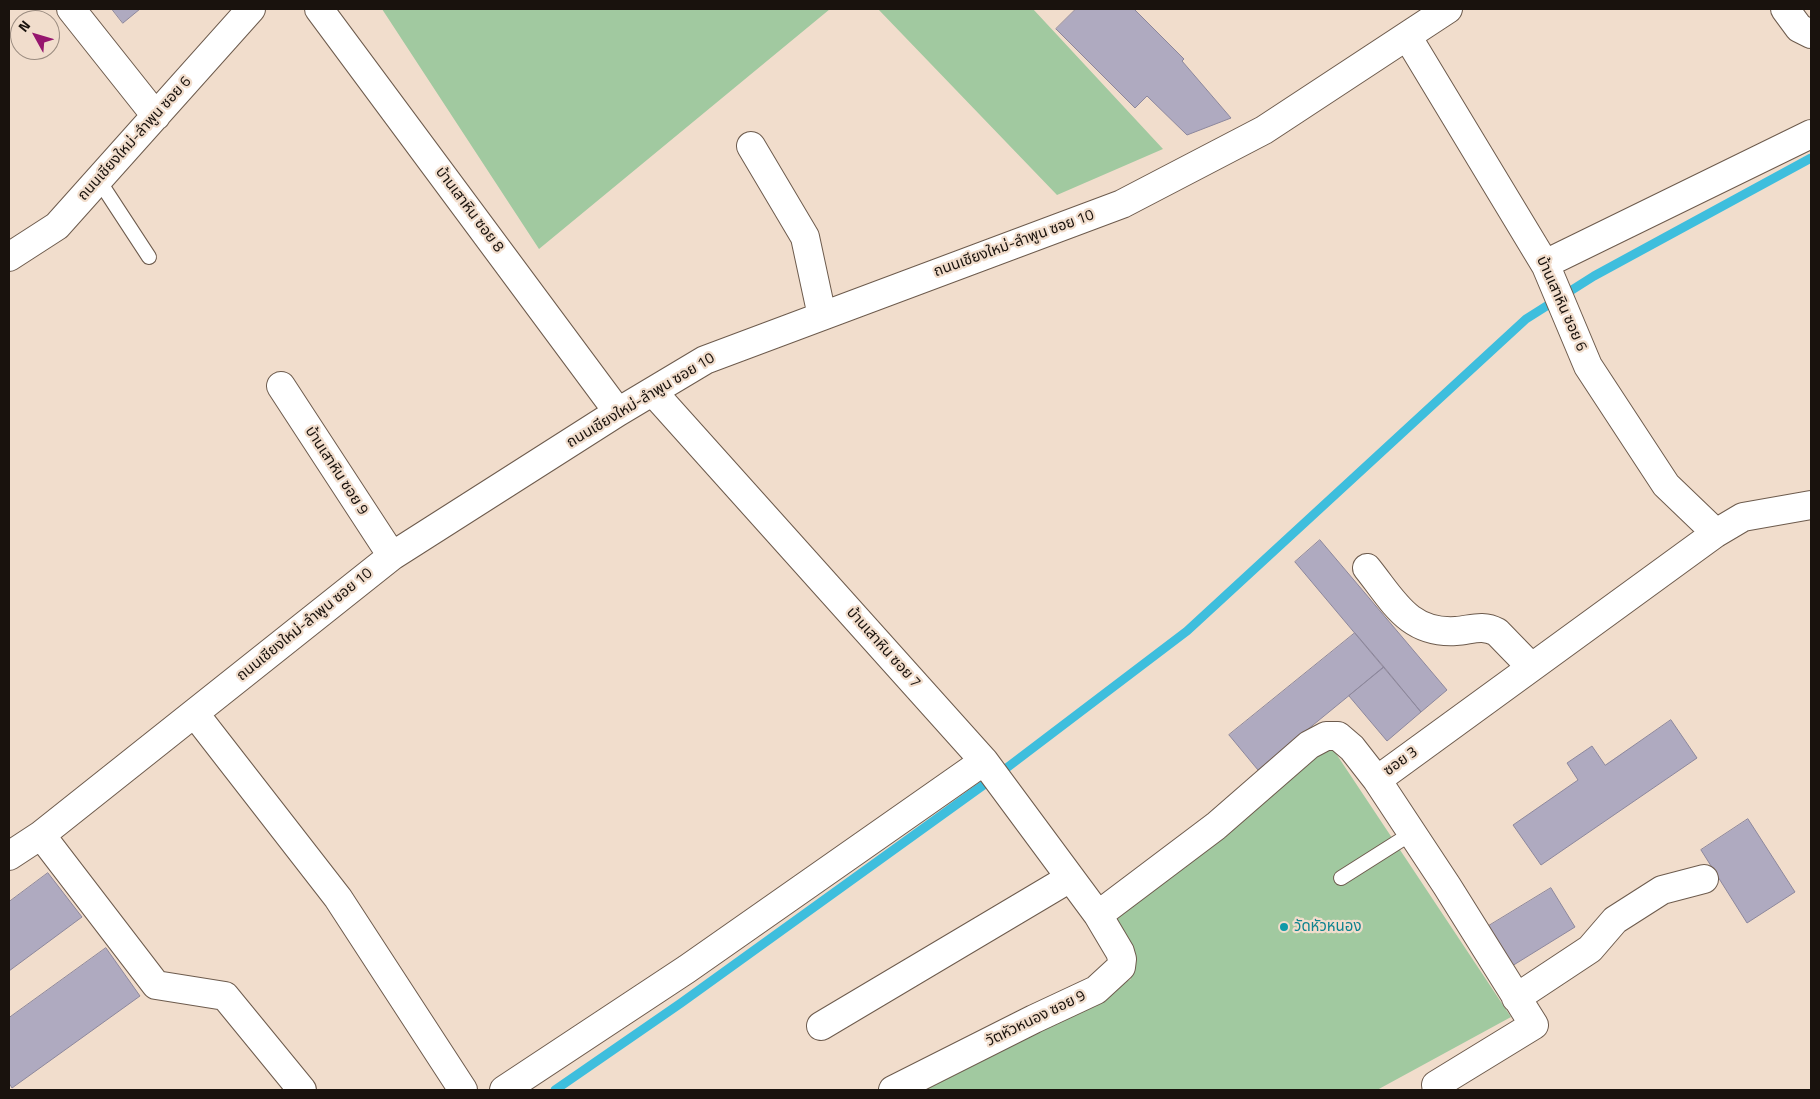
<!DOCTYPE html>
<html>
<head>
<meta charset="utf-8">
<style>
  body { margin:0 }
  #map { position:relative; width:1820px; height:1099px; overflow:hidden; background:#f1ddcc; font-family:"Titillium Web",sans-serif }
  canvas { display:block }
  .frame { position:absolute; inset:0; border:10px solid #19120d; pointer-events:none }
  .north { position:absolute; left:10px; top:10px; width:50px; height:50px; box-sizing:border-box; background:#f1ddcc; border:1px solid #9b8c80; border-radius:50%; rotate:309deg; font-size:14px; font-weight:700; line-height:20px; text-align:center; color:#19120d }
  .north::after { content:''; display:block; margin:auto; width:18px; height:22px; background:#96166e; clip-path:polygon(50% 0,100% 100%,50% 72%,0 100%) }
</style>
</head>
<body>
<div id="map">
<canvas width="1820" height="1099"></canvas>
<div class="frame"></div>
<div class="north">N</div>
</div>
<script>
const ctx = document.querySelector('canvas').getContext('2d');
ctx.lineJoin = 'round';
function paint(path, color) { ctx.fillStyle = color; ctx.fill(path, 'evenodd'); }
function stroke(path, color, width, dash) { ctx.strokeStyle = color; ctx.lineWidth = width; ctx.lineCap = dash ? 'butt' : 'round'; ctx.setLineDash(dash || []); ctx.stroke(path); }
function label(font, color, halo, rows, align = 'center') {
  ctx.font = font + ' "Titillium Web","Noto Sans Thai",sans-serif'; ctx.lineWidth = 4.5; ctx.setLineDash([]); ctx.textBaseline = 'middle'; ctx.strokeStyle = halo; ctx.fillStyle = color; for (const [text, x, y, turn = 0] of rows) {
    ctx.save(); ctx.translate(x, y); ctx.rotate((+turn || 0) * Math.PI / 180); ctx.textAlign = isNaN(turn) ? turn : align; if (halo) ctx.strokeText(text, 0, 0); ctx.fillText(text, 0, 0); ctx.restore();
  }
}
paint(new Path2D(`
  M382,9H830L539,249Z
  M878,9H1033L1163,149L1057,195Z
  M1331,746L1511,1017L1377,1090H921L1131,979L1122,936L1113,918L1141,898Z`), '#a1c9a0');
stroke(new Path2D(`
  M555,1090L681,1003L996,776L1187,631L1526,319L1594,276L1811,158`), '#3ebedd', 9);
const building = new Path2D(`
  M112,9H140L123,23Z
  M1076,9H1134L1184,59L1182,61L1231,118L1187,135L1147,96L1135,108L1056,29Z
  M1320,540L1447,690L1421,712L1295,562Z
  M1355,633L1384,667L1258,770L1229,735Z
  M1384,667L1421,712L1387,741L1349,696Z
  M1671,720L1697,758L1541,865L1513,825L1578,780L1567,763L1592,746L1605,765Z
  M1748,819L1795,892L1747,923L1701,850Z
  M48,873L82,917L9,971V902Z
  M1551,888L1575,927L1512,966L1487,927Z
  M106,948L140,996L12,1088L9,1083V1018Z`);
paint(building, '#afaac0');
stroke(building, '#8c879c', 1);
const service = new Path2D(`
  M98,179L149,257
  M1341,878L1412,833`);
const minor = new Path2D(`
  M71,9L156,116
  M319,9L618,412
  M1785,9L1799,28L1811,34
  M1407,36L1546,266L1588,366L1666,485L1716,533
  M751,146L805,237L822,316
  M9,257L57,226L251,9
  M1545,264L1811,134
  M281,386L392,556
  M653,392L984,761L1098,915L1120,952L1122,959L1121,967L1096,990L1034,1019L893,1090
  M1367,568C1393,600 1408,634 1456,631C1471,630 1482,624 1497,632L1531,667
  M195,714L338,898L463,1090
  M1377,780L1447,886L1534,1025L1436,1085L1440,1090
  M41,835L156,985L225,996L302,1090
  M9,856L41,835L392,556L618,412L705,360L1122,204L1264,130L1448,9
  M1098,915L1216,826L1309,745L1326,736H1338L1352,748L1377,780L1716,533L1743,517L1811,505
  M1516,998L1590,949L1615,920L1662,890L1704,879
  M821,1026L1070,878
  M504,1090L687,969L984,761`);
stroke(service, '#6d5b4d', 16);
stroke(minor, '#6d5b4d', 30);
stroke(service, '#fff', 14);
stroke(minor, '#fff', 28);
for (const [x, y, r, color] of [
  [1284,927,5,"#0f9aa8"]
]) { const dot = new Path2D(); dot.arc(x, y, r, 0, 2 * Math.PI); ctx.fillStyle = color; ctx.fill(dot); stroke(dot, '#f1ddcc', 2); }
label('15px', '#19120d', '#f1ddcc', [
  ["ถนนเชียงใหม่-ลำพูน ซอย 6",135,139,-48],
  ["บ้านเสาหิน ซอย 8",469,210,53],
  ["ถนนเชียงใหม่-ลำพูน ซอย 10",1014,244,-20],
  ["บ้านเสาหิน ซอย 6",1561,304,66],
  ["ถนนเชียงใหม่-ลำพูน ซอย 10",641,401,-31],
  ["บ้านเสาหิน ซอย 9",336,471,57],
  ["ถนนเชียงใหม่-ลำพูน ซอย 10",305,625,-39],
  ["บ้านเสาหิน ซอย 7",883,648,48],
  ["ซอย 3",1401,762,-36],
  ["วัตหัวหนอง ซอย 9",1036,1019,-26]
]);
label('15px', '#0d838f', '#f1ddcc', [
  ["วัดหัวหนอง",1294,927]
], 'left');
</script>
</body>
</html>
